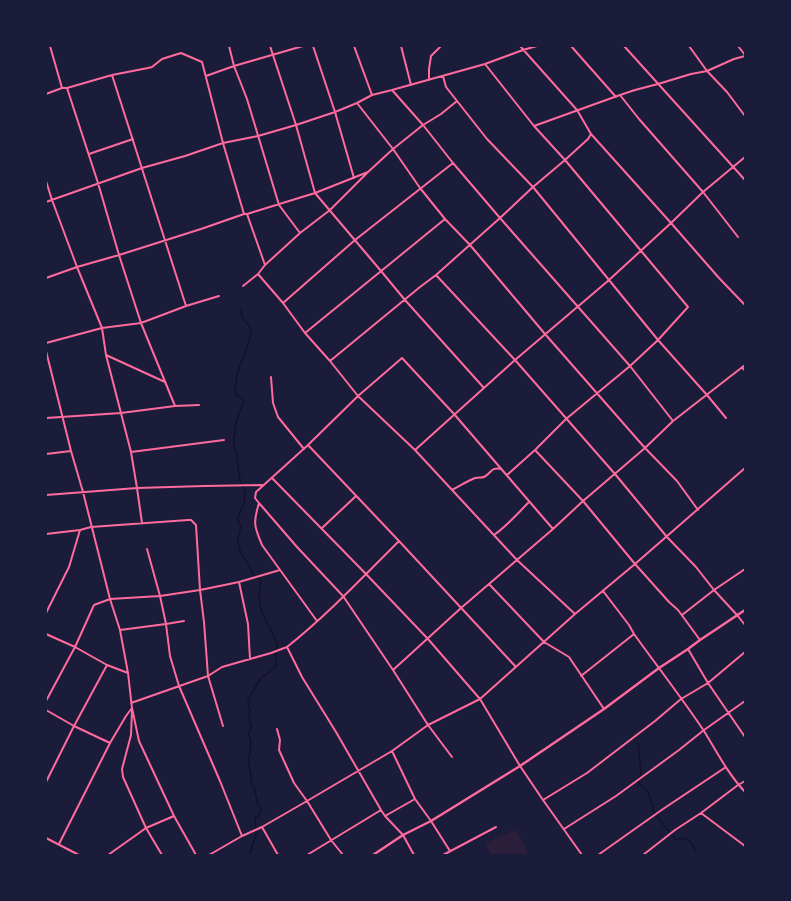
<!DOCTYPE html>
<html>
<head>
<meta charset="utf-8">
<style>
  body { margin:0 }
  #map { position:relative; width:791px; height:901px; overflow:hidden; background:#1b1b3a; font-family:"Libre Baskerville",serif }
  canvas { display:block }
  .frame { position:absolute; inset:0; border:47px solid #1b1b3a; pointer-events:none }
</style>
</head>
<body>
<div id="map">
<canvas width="791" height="901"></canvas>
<div class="frame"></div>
</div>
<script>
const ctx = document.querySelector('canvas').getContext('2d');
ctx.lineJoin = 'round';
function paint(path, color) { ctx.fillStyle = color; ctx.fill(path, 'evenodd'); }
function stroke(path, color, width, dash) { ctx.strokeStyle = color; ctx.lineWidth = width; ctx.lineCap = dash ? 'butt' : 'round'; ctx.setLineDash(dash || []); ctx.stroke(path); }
paint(new Path2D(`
  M516,829L529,855H491L485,844Z`), '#2a1e3b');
stroke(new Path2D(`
  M241,310L242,317L250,327L251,333L247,348L242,360L237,374L235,393L244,401L237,419L235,428V433L234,438V448L237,453V459L240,480L244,489L245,493L244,504L238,516V521L241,526L238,538L239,548L242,555L248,564L253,575L261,580C259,593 258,605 264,617C268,626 275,635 277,645C277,652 274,657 277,664L273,669L261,678L249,698L248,703L250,711L249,718L251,726L249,734L251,743L250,752L248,759L251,776V783L254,787L258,805L261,809L259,815L255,818L256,835L249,855
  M638,743L641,772L638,782L649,794L654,813L676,840L687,838L692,844L697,855`), '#12122b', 1.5);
stroke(new Path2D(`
  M50,46L62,88
  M229,46L234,66L247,99L279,205L300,233
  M270,46L296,125L315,193L381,271L405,300L484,388
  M313,46L335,112L354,178
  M354,46L372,95
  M401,46L411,85
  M571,46L616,97
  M624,46L745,180
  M689,46L707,71L727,92L745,116
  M738,46L745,55
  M485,64L523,50L537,46
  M112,75L186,306
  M206,76L234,66L303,46
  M443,76L446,87L487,139L533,187L658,340L707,395L726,418
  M429,80V69L431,56L441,46
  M392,90L423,125L453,163L500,218L630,366L673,421
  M46,94L62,88H67L112,75L148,68L152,67L162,59L181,53L202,62L223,143L244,214
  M620,95L639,119L703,192L738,237
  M357,103L393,149L420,188L445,219L470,245L545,334L645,448L677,481L698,510
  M591,134L671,223L719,278L745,305
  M89,154L133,139
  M46,181L52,200L77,267L102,328L106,355L131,452L137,488L142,523
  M46,202L142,168L185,156L223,143L258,136L296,125L335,112L357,103L372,95L392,90L485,64L534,126L620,95L635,90L658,84L691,74L707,71L734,59L745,56
  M247,214L265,265
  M258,274L283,303L305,333L330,361L358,396L415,450L515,360L609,280L671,223L703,192L745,157
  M436,275L515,360L615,474L667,537L696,567L714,590L737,615L745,625
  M46,278L77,267L119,255L201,229L244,214H247L315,193L368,172
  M243,286L258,274L265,265L300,233L330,210L368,172L393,149L423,125L441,114L457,101
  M283,303L355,240L453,163
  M305,333L445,219
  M46,343L102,328L141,323L186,306L219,296
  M46,351L71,451L83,492L110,599L120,630L128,673L132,708L139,741L174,816L196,855
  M106,355L165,382
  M330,361L420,287L436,275L500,218L533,187L565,160L588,139L591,134L577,110L520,46
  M742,367L745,371
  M271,377L273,403L278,417L304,449
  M175,406L199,405
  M46,418L121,413L175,406L141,323L119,255L98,183L67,88
  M308,445L399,541L516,667
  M415,450L517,560L575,614
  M535,450L583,501L635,564L669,602L678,610L700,640
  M131,452L224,440
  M46,454L71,451
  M507,475L535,450L566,419L630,366L658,340L688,307L565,160L534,126
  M272,478L366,574L428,639L480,699L520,766L543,800L582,855
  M452,490C460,486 467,481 475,478C478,477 482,478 484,477C492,473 490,467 501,469
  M46,495L137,488L204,486L262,485
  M259,503L297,547L343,596L393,670L428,725L452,757
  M322,528L356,496
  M46,534L80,530L91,527L188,520H191L196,525L200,590L204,622L208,676L223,726
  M494,535C507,526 518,513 529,502
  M399,541C363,577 327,615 287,647L302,677L336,732L381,810L385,816L403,835L414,855
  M147,549L160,596L166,624L170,656L179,686L220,781L242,836
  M239,582L248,624L250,659
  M489,584L544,642L569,657L604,709
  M603,591L629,625L634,634C657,666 682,698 704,731C717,752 728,774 745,792
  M46,613L69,567L80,530
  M682,615L714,590L745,569
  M317,621L262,545C254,526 253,523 259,503L255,498L256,492L308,445L358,396L402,358L454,414L553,529
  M120,630L166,624L184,621
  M46,634L75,647L107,665L128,673
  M688,649L708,683L745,737
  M393,670L461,608L553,529L583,501L645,448L673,421L745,365
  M581,676L634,634
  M46,701L75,647L94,605L110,599L160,596L200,590L239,582L280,570
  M131,703L208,676L222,667L271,653L287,647
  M46,710L74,726L110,743
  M132,711L131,735L122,769L123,777L146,828L162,855
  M277,729L280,740L279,750L294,783L307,801L331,840L343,855
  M392,751L415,799L431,821L450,851
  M46,782L74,726L107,665
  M543,800L587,773L655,721L681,699L708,683L745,652
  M701,813L745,846
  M385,816L415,799
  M262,827L278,855
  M564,829L616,796L679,750L704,730L745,701
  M46,838L79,855
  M59,844L110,743L126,716L132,708
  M108,855L146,828L174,816
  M209,855L242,836L262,827L307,801L392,751L428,725L480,699L575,614L635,564L745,468
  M307,855L381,810
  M443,855L496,827
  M598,855L663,809L726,767
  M643,855L675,830L701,813L738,785L745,781`), '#ff6b9d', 2);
stroke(new Path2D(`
  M373,855L403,835L431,821L520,766L604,709L659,668L688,649L700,640L745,610`), '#ff6b9d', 2.5);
</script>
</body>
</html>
